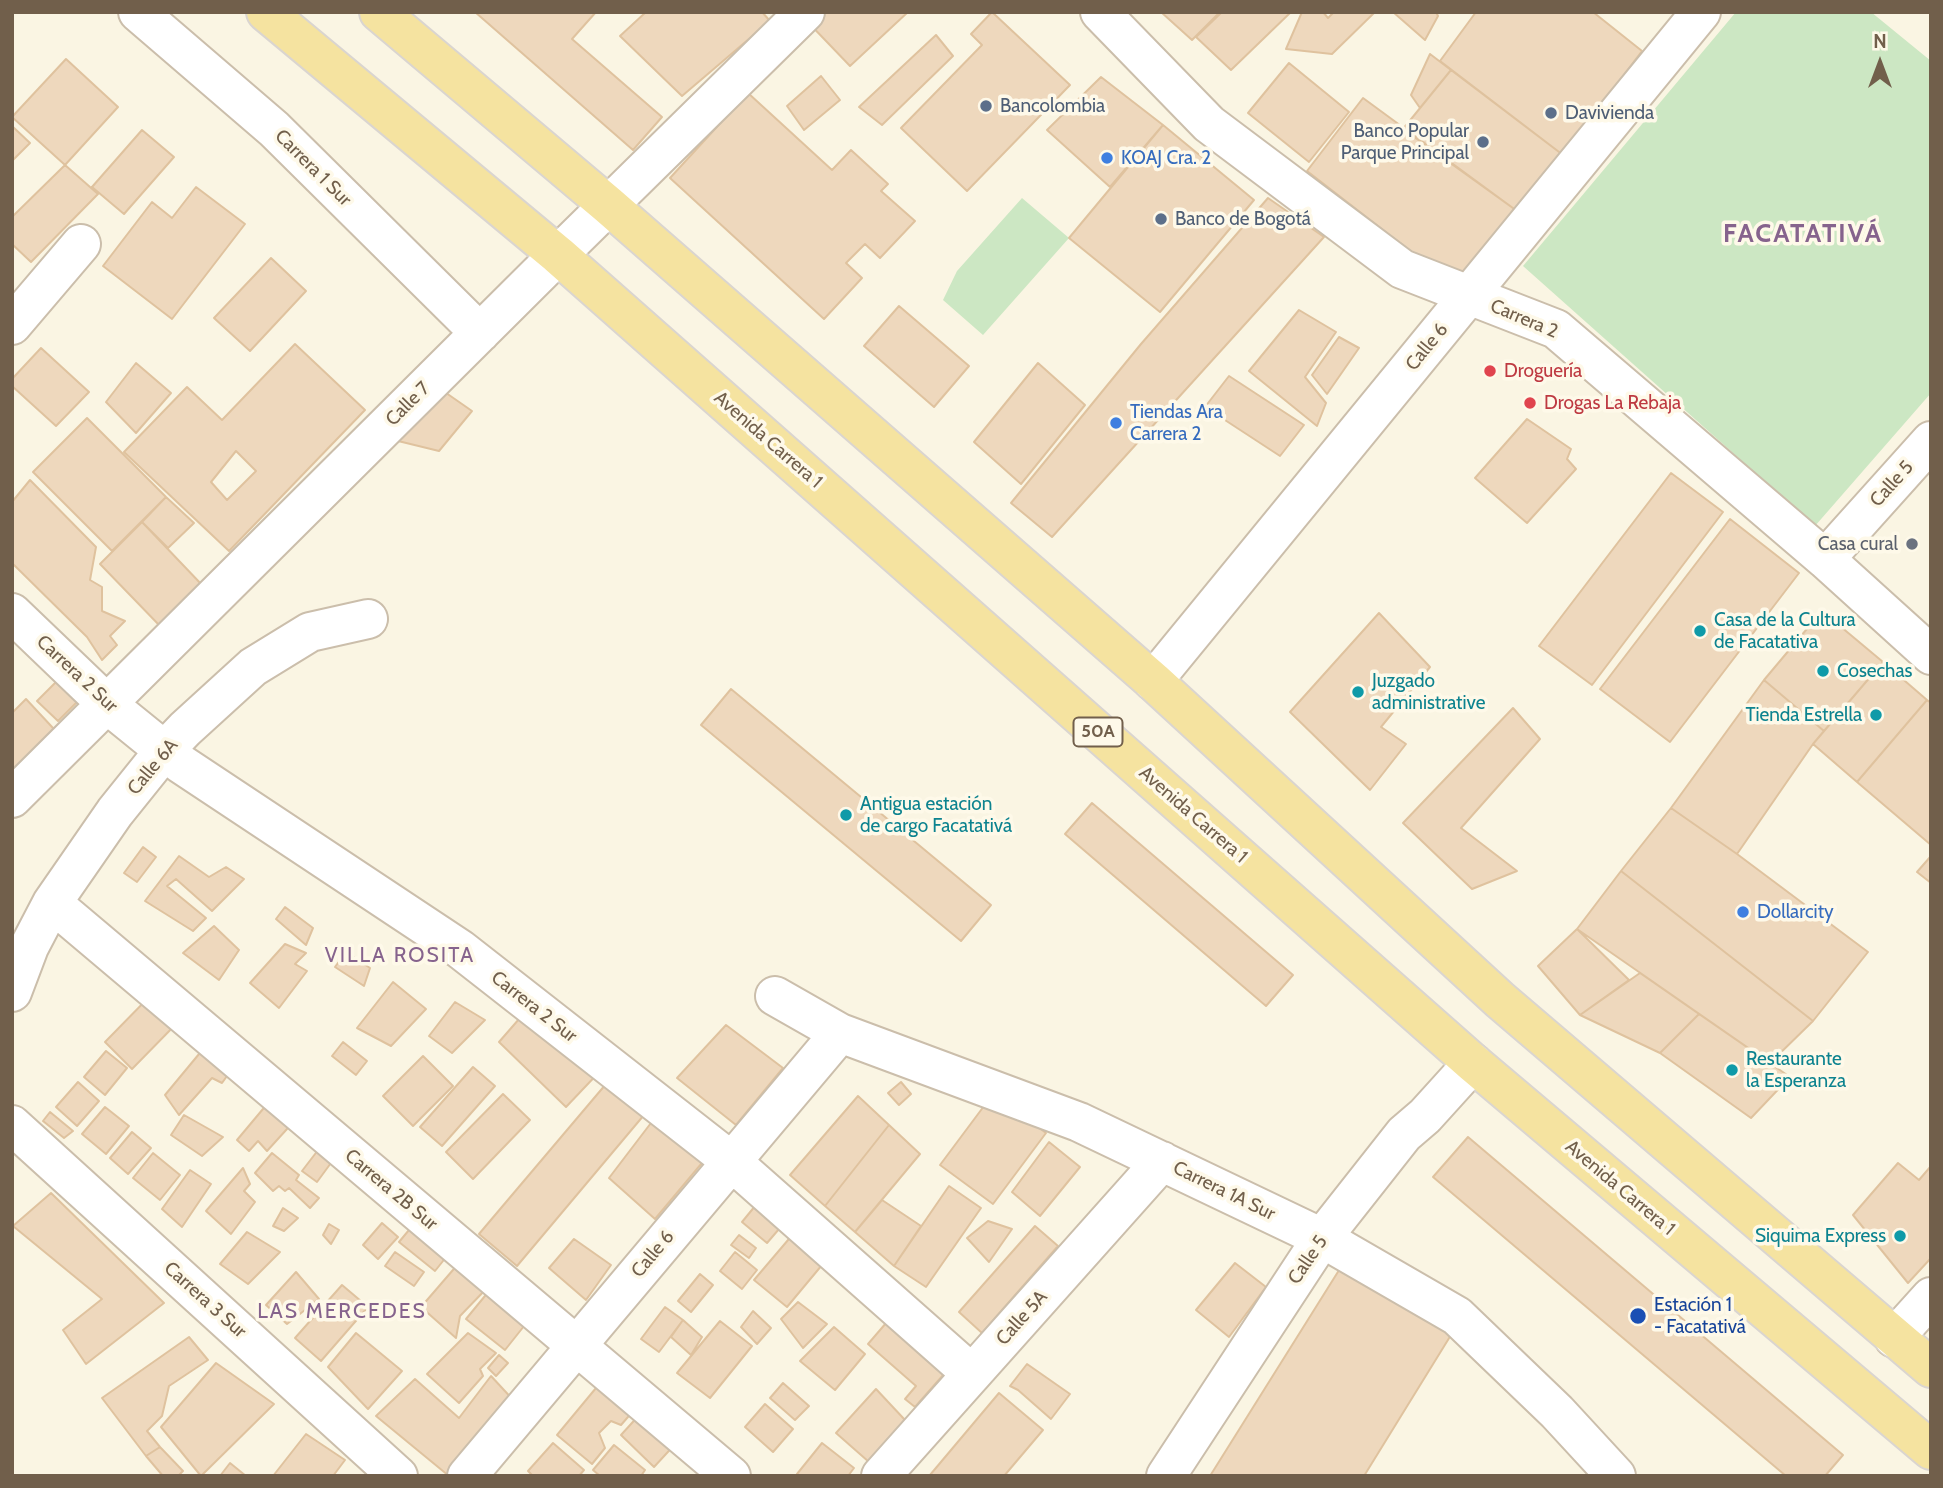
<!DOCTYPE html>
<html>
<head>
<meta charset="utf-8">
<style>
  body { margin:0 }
  #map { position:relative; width:1943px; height:1488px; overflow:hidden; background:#faf5e3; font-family:Cabin,sans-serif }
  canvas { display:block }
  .frame { position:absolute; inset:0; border:14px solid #715f4b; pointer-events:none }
  .north { position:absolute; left:1845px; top:28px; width:70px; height:70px; -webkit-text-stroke:5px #fef9e9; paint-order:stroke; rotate:0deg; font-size:19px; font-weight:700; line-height:28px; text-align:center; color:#715f4b }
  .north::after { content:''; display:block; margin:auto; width:24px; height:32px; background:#715f4b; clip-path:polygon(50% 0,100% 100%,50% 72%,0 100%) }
</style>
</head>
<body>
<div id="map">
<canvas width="1943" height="1488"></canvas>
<div class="frame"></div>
<div class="north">N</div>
</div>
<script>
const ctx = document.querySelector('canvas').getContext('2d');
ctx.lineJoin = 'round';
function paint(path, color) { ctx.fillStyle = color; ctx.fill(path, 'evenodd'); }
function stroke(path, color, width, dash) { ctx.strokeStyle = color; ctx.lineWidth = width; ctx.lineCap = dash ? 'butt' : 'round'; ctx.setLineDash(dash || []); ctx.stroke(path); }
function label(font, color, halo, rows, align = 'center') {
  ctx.font = font + ' Cabin,sans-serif'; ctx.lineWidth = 7; ctx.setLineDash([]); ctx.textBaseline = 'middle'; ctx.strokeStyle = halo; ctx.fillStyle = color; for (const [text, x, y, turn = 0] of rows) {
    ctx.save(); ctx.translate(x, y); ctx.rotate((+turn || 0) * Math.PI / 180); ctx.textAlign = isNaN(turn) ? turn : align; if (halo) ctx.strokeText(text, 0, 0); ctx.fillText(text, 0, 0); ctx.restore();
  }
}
paint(new Path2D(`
  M1736,12H1871L1931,61V393L1815,526L1523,266Z
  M1022,198L1069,238L983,335L943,300L957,271Z`), '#cce7c3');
const building = new Path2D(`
  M475,12H596L572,39L662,117L633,150Z
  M646,12H762L770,21L682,96L620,36Z
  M808,12H908L850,66L803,17Z
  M992,12L1070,85L967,191L901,128L982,45L971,34Z
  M1161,12H1220L1192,40Z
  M1222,12H1291L1231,70L1196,37Z
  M1302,12H1323L1328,18L1334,12H1375L1332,54L1286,49Z
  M1393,12H1436L1438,16L1425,40Z
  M1476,12H1593L1642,51L1563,155L1440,61Z
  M936,35L953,56L882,125L859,107Z
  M1430,54L1451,70L1420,108L1411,95Z
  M66,59L118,107L65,165L12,117Z
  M1289,63L1349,112L1309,162L1248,113Z
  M1451,70L1563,155L1517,211L1403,129Z
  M821,76L840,100L804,130L787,106Z
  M1101,77L1163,125L1110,187L1047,130Z
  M748,93L832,170L851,150L888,184L881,191L915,221L880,258L865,244L846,263L862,278L824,319L670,178Z
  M1363,98L1517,211L1466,273L1418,257L1307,171Z
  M1163,125L1254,200L1160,312L1069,238Z
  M12,126L30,143L12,161Z
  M142,130L174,157L124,214L92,187Z
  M65,165L98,194L31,262L12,244V217Z
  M196,187L245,224L172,319L103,266L152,202L172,218Z
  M1268,198L1324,237L1052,537L1011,503L1141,344Z
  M271,258L306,291L250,351L214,318Z
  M899,306L969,366L934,407L864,346Z
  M1299,310L1336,332L1305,377L1326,403L1317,426L1249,371Z
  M1339,337L1359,348L1327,394L1312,375Z
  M295,344L365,410L229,551L124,452L187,387L222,420Z
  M41,348L89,392L56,426L12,386V379Z
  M136,363L171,393L136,433L106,402Z
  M1038,363L1085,405L1021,484L974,442Z
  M1229,376L1304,425L1280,456L1205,407Z
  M439,388L472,411L439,451L394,440Z
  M87,418L166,497L112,551L33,472Z
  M1527,419L1571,449L1567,459L1576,469L1527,523L1475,478Z
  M236,451L256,471L227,500L211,482Z
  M1671,473L1723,512L1592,685L1539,646Z
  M30,480L96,547L90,580L102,587V611L125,621L110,636L117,645L102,660L87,637L12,563V502Z
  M166,497L194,523L168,548L142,522Z
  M1730,519L1799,573L1670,742L1600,689Z
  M142,522L203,586L160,626L100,564Z
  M1822,611L1883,662L1824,731L1764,680Z
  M1379,613L1430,667L1381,727L1406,744L1370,790L1290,712Z
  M1883,662L1927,700L1857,782L1813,744Z
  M63,675L84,695L58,721L37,701Z
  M1764,680L1824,731L1813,744L1737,854L1671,808Z
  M731,689L991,905L961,941L701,725Z
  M26,699L66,742L12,790V713Z
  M1927,700L1931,703V845L1857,782Z
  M1513,708L1540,739L1461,828L1517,871L1472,889L1403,823Z
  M1092,803L1293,975L1266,1006L1065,834Z
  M1671,808L1737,854L1868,952L1813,1021L1621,871Z
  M143,847L156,857L137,882L124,873Z
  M179,856L209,877L226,867L244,879L212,911L176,879L167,886L206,918L193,931L145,901Z
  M1931,856V883L1917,872Z
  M1621,871L1813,1021L1770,1063L1577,929Z
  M285,907L313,928L306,945L276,919Z
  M214,926L239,950L219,980L183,953Z
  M1577,929L1629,980L1580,1015L1538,966Z
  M285,944L306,953L295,964L307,971L279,1008L250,983Z
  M346,952L370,968L364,986L335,967Z
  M1640,973L1699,1014L1660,1053L1580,1015Z
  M393,982L426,1009L391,1046L357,1028Z
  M153,993L181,1019L132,1069L105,1042Z
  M455,1002L485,1020L452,1053L429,1036Z
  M526,1011L603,1068L566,1107L499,1042Z
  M1699,1014L1790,1077L1751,1118L1660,1053Z
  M726,1025L783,1068L736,1125L677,1078Z
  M343,1042L367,1061L356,1075L332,1056Z
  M204,1048L232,1069L222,1083L212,1078L179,1115L165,1095Z
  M106,1051L127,1068L105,1095L84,1077Z
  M423,1056L453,1086L413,1126L383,1096Z
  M473,1067L495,1086L442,1146L420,1127Z
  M78,1082L99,1101L77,1126L56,1107Z
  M901,1082L911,1094L899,1105L888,1093Z
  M606,1084L644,1115L517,1266L479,1234Z
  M503,1094L530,1120L473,1179L446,1152Z
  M993,1094L1046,1133L993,1204L940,1165Z
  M858,1096L889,1125L825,1206L790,1175Z
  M268,1103L297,1118L267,1151L258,1141L249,1151L237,1140Z
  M105,1107L129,1126L106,1154L82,1134Z
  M50,1112L73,1131L64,1138L43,1121Z
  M184,1115L223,1137L202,1156L171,1135Z
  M654,1119L707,1157L655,1219L609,1178Z
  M889,1125L920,1154L855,1232L825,1206Z
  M132,1132L151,1148L128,1174L110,1158Z
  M1468,1137L1843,1455L1825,1476H1786L1433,1177Z
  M325,1141L339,1152L317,1182L302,1171Z
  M1049,1142L1080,1167L1040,1216L1012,1192Z
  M153,1153L180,1175L160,1200L133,1178Z
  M272,1153L299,1175L296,1180L319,1198L310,1208L289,1188L285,1191L279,1186L273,1191L255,1173Z
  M1898,1163L1919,1180L1931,1166V1258L1908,1283L1853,1215Z
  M243,1168L250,1184L244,1191L255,1202L231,1234L206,1211Z
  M190,1170L211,1184L182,1227L162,1209Z
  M949,1186L981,1208L926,1287L894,1266Z
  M51,1193L164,1303L86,1364L63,1330L102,1299L13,1226Z
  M760,1200L785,1222L767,1243L742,1222Z
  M882,1200L921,1226L894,1266L855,1232Z
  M283,1208L298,1218L284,1231L273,1226Z
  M419,1218L455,1246L435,1271L399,1242Z
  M988,1221L1012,1229L989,1262L967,1238Z
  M382,1223L398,1237L378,1259L363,1245Z
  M329,1224L339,1230L331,1244L323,1235Z
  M1035,1226L1058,1246L982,1333L959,1312Z
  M247,1232L280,1252L248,1284L220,1264Z
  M794,1233L827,1259L787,1307L754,1280Z
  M739,1235L756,1248L749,1258L731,1245Z
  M574,1239L611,1265L586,1300L549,1268Z
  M395,1252L424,1272L414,1286L385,1266Z
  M735,1252L757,1270L742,1289L720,1271Z
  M459,1263L488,1287L460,1316L456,1338L421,1307Z
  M1235,1263L1266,1287L1229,1337L1196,1310Z
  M1341,1267L1451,1335L1364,1476H1210Z
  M296,1272L319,1299L287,1324L266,1305Z
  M700,1274L713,1285L691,1312L678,1301Z
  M342,1285L368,1307L321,1361L295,1338Z
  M494,1285L532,1316L505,1350L466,1319Z
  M798,1302L827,1324L803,1348L781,1319Z
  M665,1307L683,1320L659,1352L641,1339Z
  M753,1311L771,1328L757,1344L741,1327Z
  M893,1315L952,1365L915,1407L905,1399L916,1386L868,1344Z
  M683,1320L702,1337L691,1355L671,1337Z
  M720,1321L752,1346L710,1398L677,1373Z
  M834,1327L865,1354L835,1390L800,1361Z
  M356,1333L402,1371L368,1409L328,1367Z
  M468,1333L496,1353L480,1369L483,1376L459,1403L427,1374Z
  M189,1337L208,1360L169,1386L162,1416L147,1431L160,1447L146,1456L102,1398Z
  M499,1355L508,1363L496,1376L488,1368Z
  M216,1363L274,1404L201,1476L161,1427Z
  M1027,1364L1070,1394L1051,1419L1018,1390L1010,1386Z
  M491,1376L516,1403L449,1476L376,1416L415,1379L459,1418Z
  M601,1382L634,1410L621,1425L611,1421L599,1433L605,1448L592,1464L557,1435Z
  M783,1383L809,1406L795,1420L770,1398Z
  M876,1389L905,1420L869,1462L836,1433Z
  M999,1393L1043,1430L1004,1476H931L930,1475Z
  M765,1404L793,1429L773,1452L745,1427Z
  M641,1413L678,1441L654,1467L621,1435Z
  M306,1434L345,1460L333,1476H273Z
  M553,1443L584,1470L579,1476H533L528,1471Z
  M822,1443L854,1468L848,1476H799L797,1474Z
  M614,1445L645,1470L641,1476H600L593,1470Z
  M160,1447L183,1471L178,1476H163L146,1456Z
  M230,1463L246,1476H220Z`);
paint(building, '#eed8bd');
stroke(building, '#dfc29e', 2);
const minor = new Path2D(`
  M138,12L274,129L480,333
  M1100,12L1209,124L1402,269L1556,329L1825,559L1931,655
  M12,325L81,244
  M1825,559L1931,441
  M12,613L107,704L181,764L460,949L731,1161L972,1374
  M1153,681L1701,12
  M12,798L558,255L805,12
  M52,903L731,1476
  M12,992L29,947L52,903L115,812L164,751L185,729L253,667L310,632L368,619
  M775,996L840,1033L1079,1122L1322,1238L1457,1316L1557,1412L1616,1476
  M12,1125L398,1476
  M1894,1338L1931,1297
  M467,1476L840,1033
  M881,1476L1162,1161
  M1166,1476L1322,1238L1404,1134L1425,1116L1473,1063`);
const primary = new Path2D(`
  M266,12L558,255L1473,1063L1931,1450
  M379,12L608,205L1153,681L1500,1000L1931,1368`);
stroke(minor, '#cbbeab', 42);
stroke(primary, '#dad5d0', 42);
stroke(minor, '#fff', 38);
stroke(primary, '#f5e3a0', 38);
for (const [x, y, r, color] of [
  [986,106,7,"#5c6f8a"],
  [1551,113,7,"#5c6f8a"],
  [1483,142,7,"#5c6f8a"],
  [1107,158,7,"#3f7fe0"],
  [1161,219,7,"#5c6f8a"],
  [1490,371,7,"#e0444e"],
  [1530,403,7,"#e0444e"],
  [1116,423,7,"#3f7fe0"],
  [1912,544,7,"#6b7280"],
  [1700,631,7,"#0f9aa8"],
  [1823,671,7,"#0f9aa8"],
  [1358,692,7,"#0f9aa8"],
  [1876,715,7,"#0f9aa8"],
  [846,815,7,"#0f9aa8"],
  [1743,912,7,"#3f7fe0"],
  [1732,1070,7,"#0f9aa8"],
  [1900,1236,7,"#0f9aa8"],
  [1638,1316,9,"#1a4fb4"]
]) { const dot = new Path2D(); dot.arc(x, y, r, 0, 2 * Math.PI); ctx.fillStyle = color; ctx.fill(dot); stroke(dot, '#fef9e9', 2.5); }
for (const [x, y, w] of [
  [1098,732,49]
]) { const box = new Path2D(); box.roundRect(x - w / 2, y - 14.5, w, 29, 5); ctx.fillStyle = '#fef9e9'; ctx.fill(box); stroke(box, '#715f4b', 2); }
label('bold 18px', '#715f4b', null, [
  ["50A",1098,732]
]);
label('19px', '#4e5e75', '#fef9e9', [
  ["Bancolombia",1000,106],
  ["Davivienda",1565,113],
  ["Banco Popular",1469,131,"right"],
  ["Parque Principal",1469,153,"right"],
  ["Banco de Bogotá",1175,219]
], 'left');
label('19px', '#366cbe', '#fef9e9', [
  ["KOAJ Cra. 2",1121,158],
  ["Tiendas Ara",1130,412],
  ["Carrera 2",1130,434],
  ["Dollarcity",1757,912]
], 'left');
label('19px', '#715f4b', '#fef9e9', [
  ["Carrera 1 Sur",313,168,45],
  ["Carrera 2",1524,319,23],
  ["Calle 6",1427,347,-51],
  ["Calle 7",408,404,-45],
  ["Avenida Carrera 1",768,440,41],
  ["Calle 5",1892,484,-48],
  ["Carrera 2 Sur",77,674,43],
  ["Calle 6A",153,767,-50],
  ["Avenida Carrera 1",1193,815,41],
  ["Carrera 2 Sur",534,1007,38],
  ["Avenida Carrera 1",1620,1188,40],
  ["Carrera 2B Sur",391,1190,40],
  ["Carrera 1A Sur",1224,1191,26],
  ["Calle 6",653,1254,-50],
  ["Calle 5",1308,1260,-56],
  ["Carrera 3 Sur",205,1300,42],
  ["Calle 5A",1022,1318,-48]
]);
label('19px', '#be3a42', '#fef9e9', [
  ["Droguería",1504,371],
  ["Drogas La Rebaja",1544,403]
], 'left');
label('19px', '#5b616d', '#fef9e9', [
  ["Casa cural",1898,544]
], 'right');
label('19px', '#0d838f', '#fef9e9', [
  ["Casa de la Cultura",1714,620],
  ["de Facatativa",1714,642],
  ["Cosechas",1837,671],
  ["Juzgado",1372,681],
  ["administrative",1372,703],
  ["Tienda Estrella",1862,715,"right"],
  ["Antigua estación",860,804],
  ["de cargo Facatativá",860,826],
  ["Restaurante",1746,1059],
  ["la Esperanza",1746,1081],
  ["Siquima Express",1886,1236,"right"]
], 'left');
label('19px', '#164399', '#fef9e9', [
  ["Estación 1",1654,1305],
  ["- Facatativá",1654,1327]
], 'left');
ctx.letterSpacing = '2px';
label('21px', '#86638d', '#fef9e9', [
  ["VILLA ROSITA",400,956],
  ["LAS MERCEDES",342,1312]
]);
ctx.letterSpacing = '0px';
ctx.letterSpacing = '2px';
label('bold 26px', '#86638d', '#fef9e9', [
  ["FACATATIVÁ",1803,234]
]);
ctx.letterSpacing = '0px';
</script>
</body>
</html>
